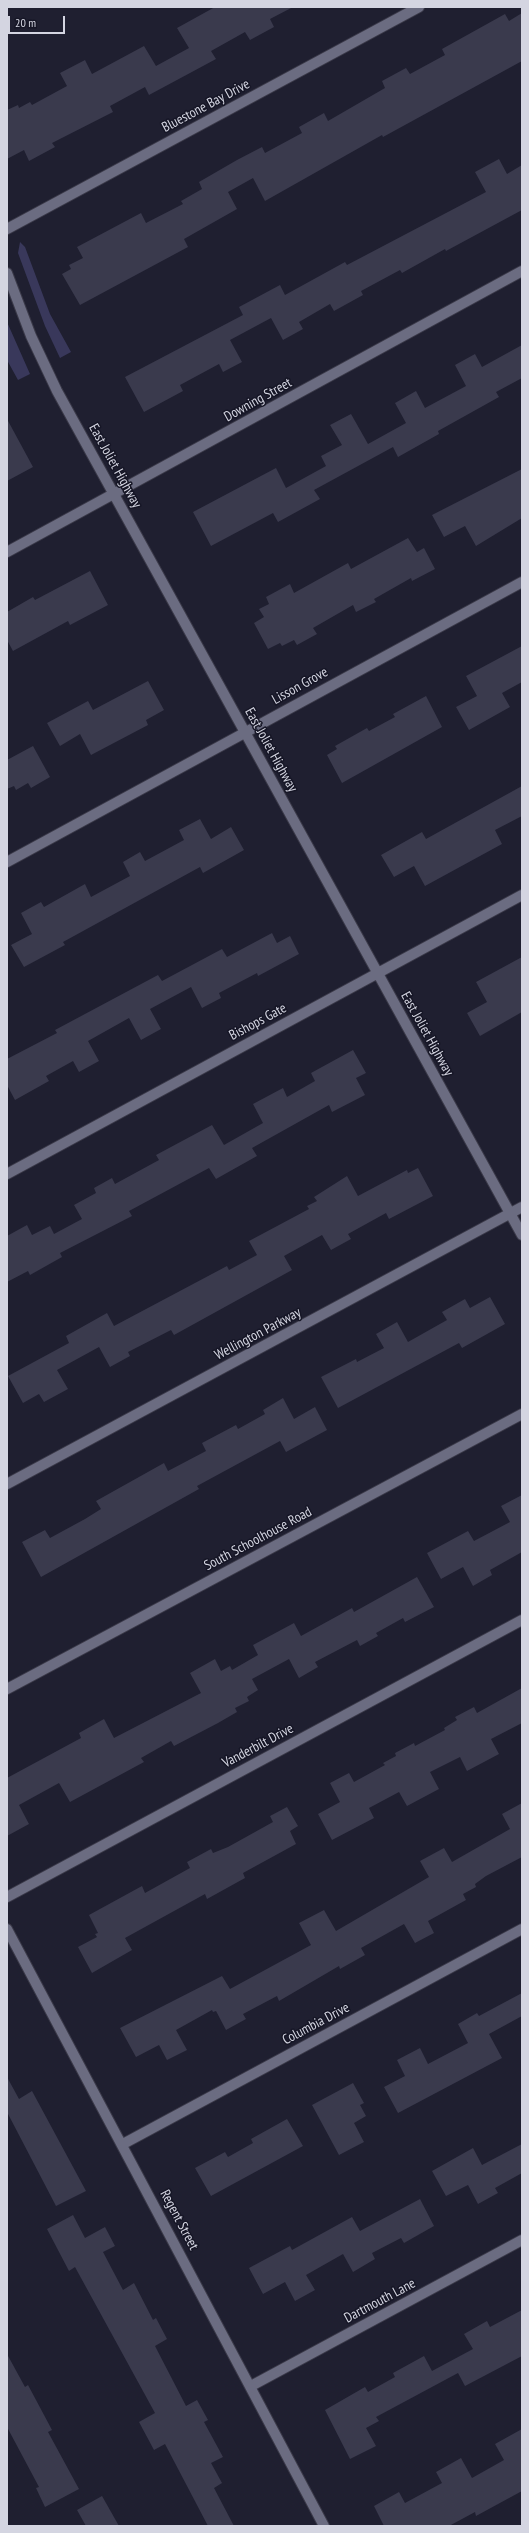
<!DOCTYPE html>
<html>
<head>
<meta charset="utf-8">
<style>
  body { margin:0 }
  #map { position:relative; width:529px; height:2533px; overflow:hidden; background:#1f1f30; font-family:"PT Sans Narrow",sans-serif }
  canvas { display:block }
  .frame { position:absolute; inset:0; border:8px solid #d4d5e1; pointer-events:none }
  .scale { position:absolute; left:8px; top:16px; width:57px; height:18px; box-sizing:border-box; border:2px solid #d4d5e1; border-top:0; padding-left:5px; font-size:12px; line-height:14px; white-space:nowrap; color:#d4d5e1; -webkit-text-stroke:3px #161626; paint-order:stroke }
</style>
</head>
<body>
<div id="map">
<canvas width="529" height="2533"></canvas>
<div class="frame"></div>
<div class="scale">20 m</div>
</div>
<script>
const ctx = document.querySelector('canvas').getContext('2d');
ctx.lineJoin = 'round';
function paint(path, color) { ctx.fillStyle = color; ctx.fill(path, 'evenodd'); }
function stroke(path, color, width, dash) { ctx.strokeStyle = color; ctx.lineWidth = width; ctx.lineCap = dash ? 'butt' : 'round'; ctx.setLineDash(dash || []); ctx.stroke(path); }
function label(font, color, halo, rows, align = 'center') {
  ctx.font = font + ' "PT Sans Narrow",sans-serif'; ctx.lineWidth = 3; ctx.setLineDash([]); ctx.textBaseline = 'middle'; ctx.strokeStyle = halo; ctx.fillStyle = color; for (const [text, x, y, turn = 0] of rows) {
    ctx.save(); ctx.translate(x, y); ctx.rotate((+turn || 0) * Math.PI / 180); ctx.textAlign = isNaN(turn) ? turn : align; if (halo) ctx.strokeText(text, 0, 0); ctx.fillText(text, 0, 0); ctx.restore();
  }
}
paint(new Path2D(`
  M20,242L25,247L50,314L71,352L60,358L45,326L18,253Z
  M7,322L30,374L18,380L7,360Z`), '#39385b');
paint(new Path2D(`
  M215,7H293L270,19L274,27L250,40L245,32L211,51L216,59L190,73L149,95L145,87L110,106L113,112L52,143L55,147L29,161L24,150L7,159V110L18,105L19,108L30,102L32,105L67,86L60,73L85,60L92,74L144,46L156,66L189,48L177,28Z
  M522,13V61L383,137L382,135L265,201L253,178L228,192L237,209L184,239L188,247L80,305L62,274L71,269L69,265L83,258L77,247L141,213L146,223L183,204L181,201L202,189L199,182L237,160L262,147L265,153L302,133L299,127L324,113L328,121L385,88L382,81L406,68L410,74L445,55L442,49L505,14L509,21Z
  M499,159L507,174L522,165V210L446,251L445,249L402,273L400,270L361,291L363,295L334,311L330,304L299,322L303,329L283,340L271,318L230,340L242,362L223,372L219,364L180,385L183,391L144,412L125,377L243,315L239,307L280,285L285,295L345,262L347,265L486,192L475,172Z
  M522,345V378L496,392L499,397L438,431L439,434L398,457L393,447L314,490L320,499L278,522L273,513L211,546L193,512L276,468L286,488L326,466L321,456L342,445L330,425L351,414L368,444L406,423L395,403L416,391L425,408L466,386L455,365L475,354L482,367Z
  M7,419L33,467L7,481Z
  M522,469V518L476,546L465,526L444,537L432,515Z
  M408,538L417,552L424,548L435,569L412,581L411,578L374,599L376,602L356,612L353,605L313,628L317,634L297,645L294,640L282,646L280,643L268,649L254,623L264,617L259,609L269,604L266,597L290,584L294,593L348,563L351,569Z
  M90,571L108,605L70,625L68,621L13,651L7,640V612L33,597L35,600Z
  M522,646V682L502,693L510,707L469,730L456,707L477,696L466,676Z
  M148,681L164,710L146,720L148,725L91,755L80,734L60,746L47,723L88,701L93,710Z
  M426,696L442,727L342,783L327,755L337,749L335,746L367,728L369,731L395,717L393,714Z
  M33,746L50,777L31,788L28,783L16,790L14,786L7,789V760Z
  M522,786V816L495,830L502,844L425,886L414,866L394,877L381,855L422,832L426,839Z
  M200,819L211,839L231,827L244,850L203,873L200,867L63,942L65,945L24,967L11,945L32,934L21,913L41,902L44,907L85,884L91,897L130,876L123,862L140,852L145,861L184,840L179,830Z
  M272,933L277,943L290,936L299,954L258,976L257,973L219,993L221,998L202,1008L191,987L150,1009L161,1029L141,1040L129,1018L88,1041L99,1061L79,1072L73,1061L46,1076L49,1081L15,1100L7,1085V1059L57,1033L55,1030L158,975L162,981L222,949L227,957Z
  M522,957V1012L480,1036L467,1013L487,1002L476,982Z
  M353,1050L366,1073L356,1078L365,1095L332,1112L329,1105L252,1148L257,1156L216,1179L209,1168L129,1211L132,1216L60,1253L62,1257L30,1275L28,1271L7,1282V1236L27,1225L32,1235L50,1226L54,1234L82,1219L74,1205L96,1193L94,1188L112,1178L115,1184L159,1160L156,1155L212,1125L224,1145L263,1123L253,1104L283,1088L287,1097L315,1081L311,1073Z
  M418,1168L433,1196L389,1219L386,1213L348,1234L351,1239L331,1250L322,1235L284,1256L292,1270L174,1335L171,1330L128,1352L130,1356L110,1367L99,1347L57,1370L68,1389L44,1402L39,1394L23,1403L8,1376L69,1343L66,1336L107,1313L114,1326L227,1266L229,1270L257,1255L249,1241L309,1209L307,1206L317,1201L314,1197L347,1176L358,1196L407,1170L408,1173Z
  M490,1297L505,1324L462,1348L459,1343L338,1408L321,1377L356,1359L357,1362L384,1348L376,1334L397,1322L408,1342L447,1320L442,1312L465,1299L470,1308Z
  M283,1398L294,1419L315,1407L327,1430L286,1452L280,1441L197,1486L199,1489L41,1577L22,1542L45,1530L50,1538L85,1519L101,1509L96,1501L164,1463L168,1471L206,1451L202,1443L236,1425L238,1429L265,1414L263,1410Z
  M522,1495V1552L490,1570L492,1575L473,1586L463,1567L441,1579L427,1553L468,1531L474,1541L510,1522L501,1506Z
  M417,1577L434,1607L405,1622L403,1618L376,1633L378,1636L360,1646L357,1640L315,1662L318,1667L299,1678L289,1659L252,1679L258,1690L247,1697L249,1701L235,1708L237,1712L218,1723L174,1746L171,1741L141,1758L144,1762L70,1802L59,1783L19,1805L29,1824L7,1836V1778L81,1738L79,1733L104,1719L114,1738L201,1693L190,1673L215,1659L221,1671L230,1666L232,1670L258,1655L253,1645L294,1623L301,1636L352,1608L354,1612Z
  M522,1688V1723L491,1739L499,1754L467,1771L460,1757L430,1772L439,1789L407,1806L399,1792L369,1808L374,1818L332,1840L318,1814L340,1802L330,1783L349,1773L354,1782L385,1765L383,1763L396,1756L395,1753L414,1743L415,1746L445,1730L444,1728L457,1720L455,1717L474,1707L477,1713Z
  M522,1803V1857L486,1876L475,1884L476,1887L463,1894L466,1900L428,1921L434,1933L415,1943L404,1924L361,1948L365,1955L340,1969L339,1966L279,2001L277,1996L243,2014L246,2019L226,2030L216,2011L213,2012L212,2010L176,2030L187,2050L167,2060L159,2045L136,2057L120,2028L222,1976L230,1989L311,1945L299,1923L324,1910L336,1931L429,1877L420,1861L444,1848L452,1862L510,1829L502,1814Z
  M287,1807L298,1826L290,1831L296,1844L243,1873L245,1878L207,1899L205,1894L125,1938L132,1950L92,1973L78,1947L97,1937L95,1934L98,1933L89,1915L142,1886L145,1893L190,1868L187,1862L211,1849L213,1853L228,1847L273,1822L270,1816Z
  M522,1993V2016L489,2034L502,2058L398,2113L384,2087L405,2076L397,2060L420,2048L428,2064L468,2043L458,2024L477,2013L479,2016Z
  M7,2077L19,2099L32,2091L86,2191L56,2206L7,2112Z
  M353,2083L364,2103L360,2105L366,2116L354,2123L364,2142L339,2155L312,2105Z
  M287,2119L303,2146L211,2196L195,2168L225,2152L228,2157L253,2143L251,2139Z
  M522,2144V2173L495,2188L498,2193L478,2204L468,2185L446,2196L432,2171L473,2148L482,2165Z
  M420,2199L434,2226L404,2243L401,2238L372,2253L375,2259L353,2272L343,2254L306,2275L315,2290L295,2301L285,2282L263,2294L249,2268L290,2246L292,2250L352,2217L360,2231Z
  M73,2215L85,2238L105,2227L115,2246L103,2252L123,2290L134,2283L153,2320L156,2318L167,2339L155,2346L186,2406L197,2400L208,2420L204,2422L223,2457L211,2463L222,2483L214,2488L234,2526H208L165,2444L154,2450L139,2422L155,2413L75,2267L69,2271L47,2229Z
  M522,2310V2356L465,2386L458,2373L376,2417L379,2421L366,2428L376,2446L350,2459L325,2410L365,2387L368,2392L395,2377L393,2373L424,2356L432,2371L473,2349L464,2334L487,2321L490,2327Z
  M7,2354L25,2387L28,2385L52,2430L48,2432L79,2489L45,2507L36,2488L39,2487L7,2427Z
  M522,2429V2491L476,2516L475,2512L449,2526H384L374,2506L399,2492L405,2503L442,2483L436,2472L461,2458L472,2478L504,2460L495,2444Z
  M102,2496L119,2526H86L77,2510Z`), '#3a3a4d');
const minor = new Path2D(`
  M7,229L419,7
  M7,273L31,336L57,391L522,1235
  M7,552L522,271
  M7,862L522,582
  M7,1174L522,895
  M7,1484L522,1207
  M7,1897L522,1620
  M7,1929L324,2526
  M123,2144L522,1929
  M251,2386L522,2240`);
const tertiary = new Path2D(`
  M7,1689L522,1414`);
stroke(minor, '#3a3948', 12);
stroke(tertiary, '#3a3948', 12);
stroke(minor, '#6b6c81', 10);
stroke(tertiary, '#6b6c81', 10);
label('14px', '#d4d5e1', '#161626', [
  ["Bluestone Bay Drive",206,106,-28],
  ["Downing Street",258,400,-29],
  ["East Joliet Highway",115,466,61],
  ["Lisson Grove",300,686,-29],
  ["East Joliet Highway",271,750,61],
  ["Bishops Gate",258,1022,-28],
  ["East Joliet Highway",427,1034,61],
  ["Wellington Parkway",258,1334,-28],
  ["South Schoolhouse Road",258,1539,-28],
  ["Vanderbilt Drive",258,1746,-28],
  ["Columbia Drive",316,2024,-28],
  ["Regent Street",179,2220,62],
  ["Dartmouth Lane",380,2301,-28]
]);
</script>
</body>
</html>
